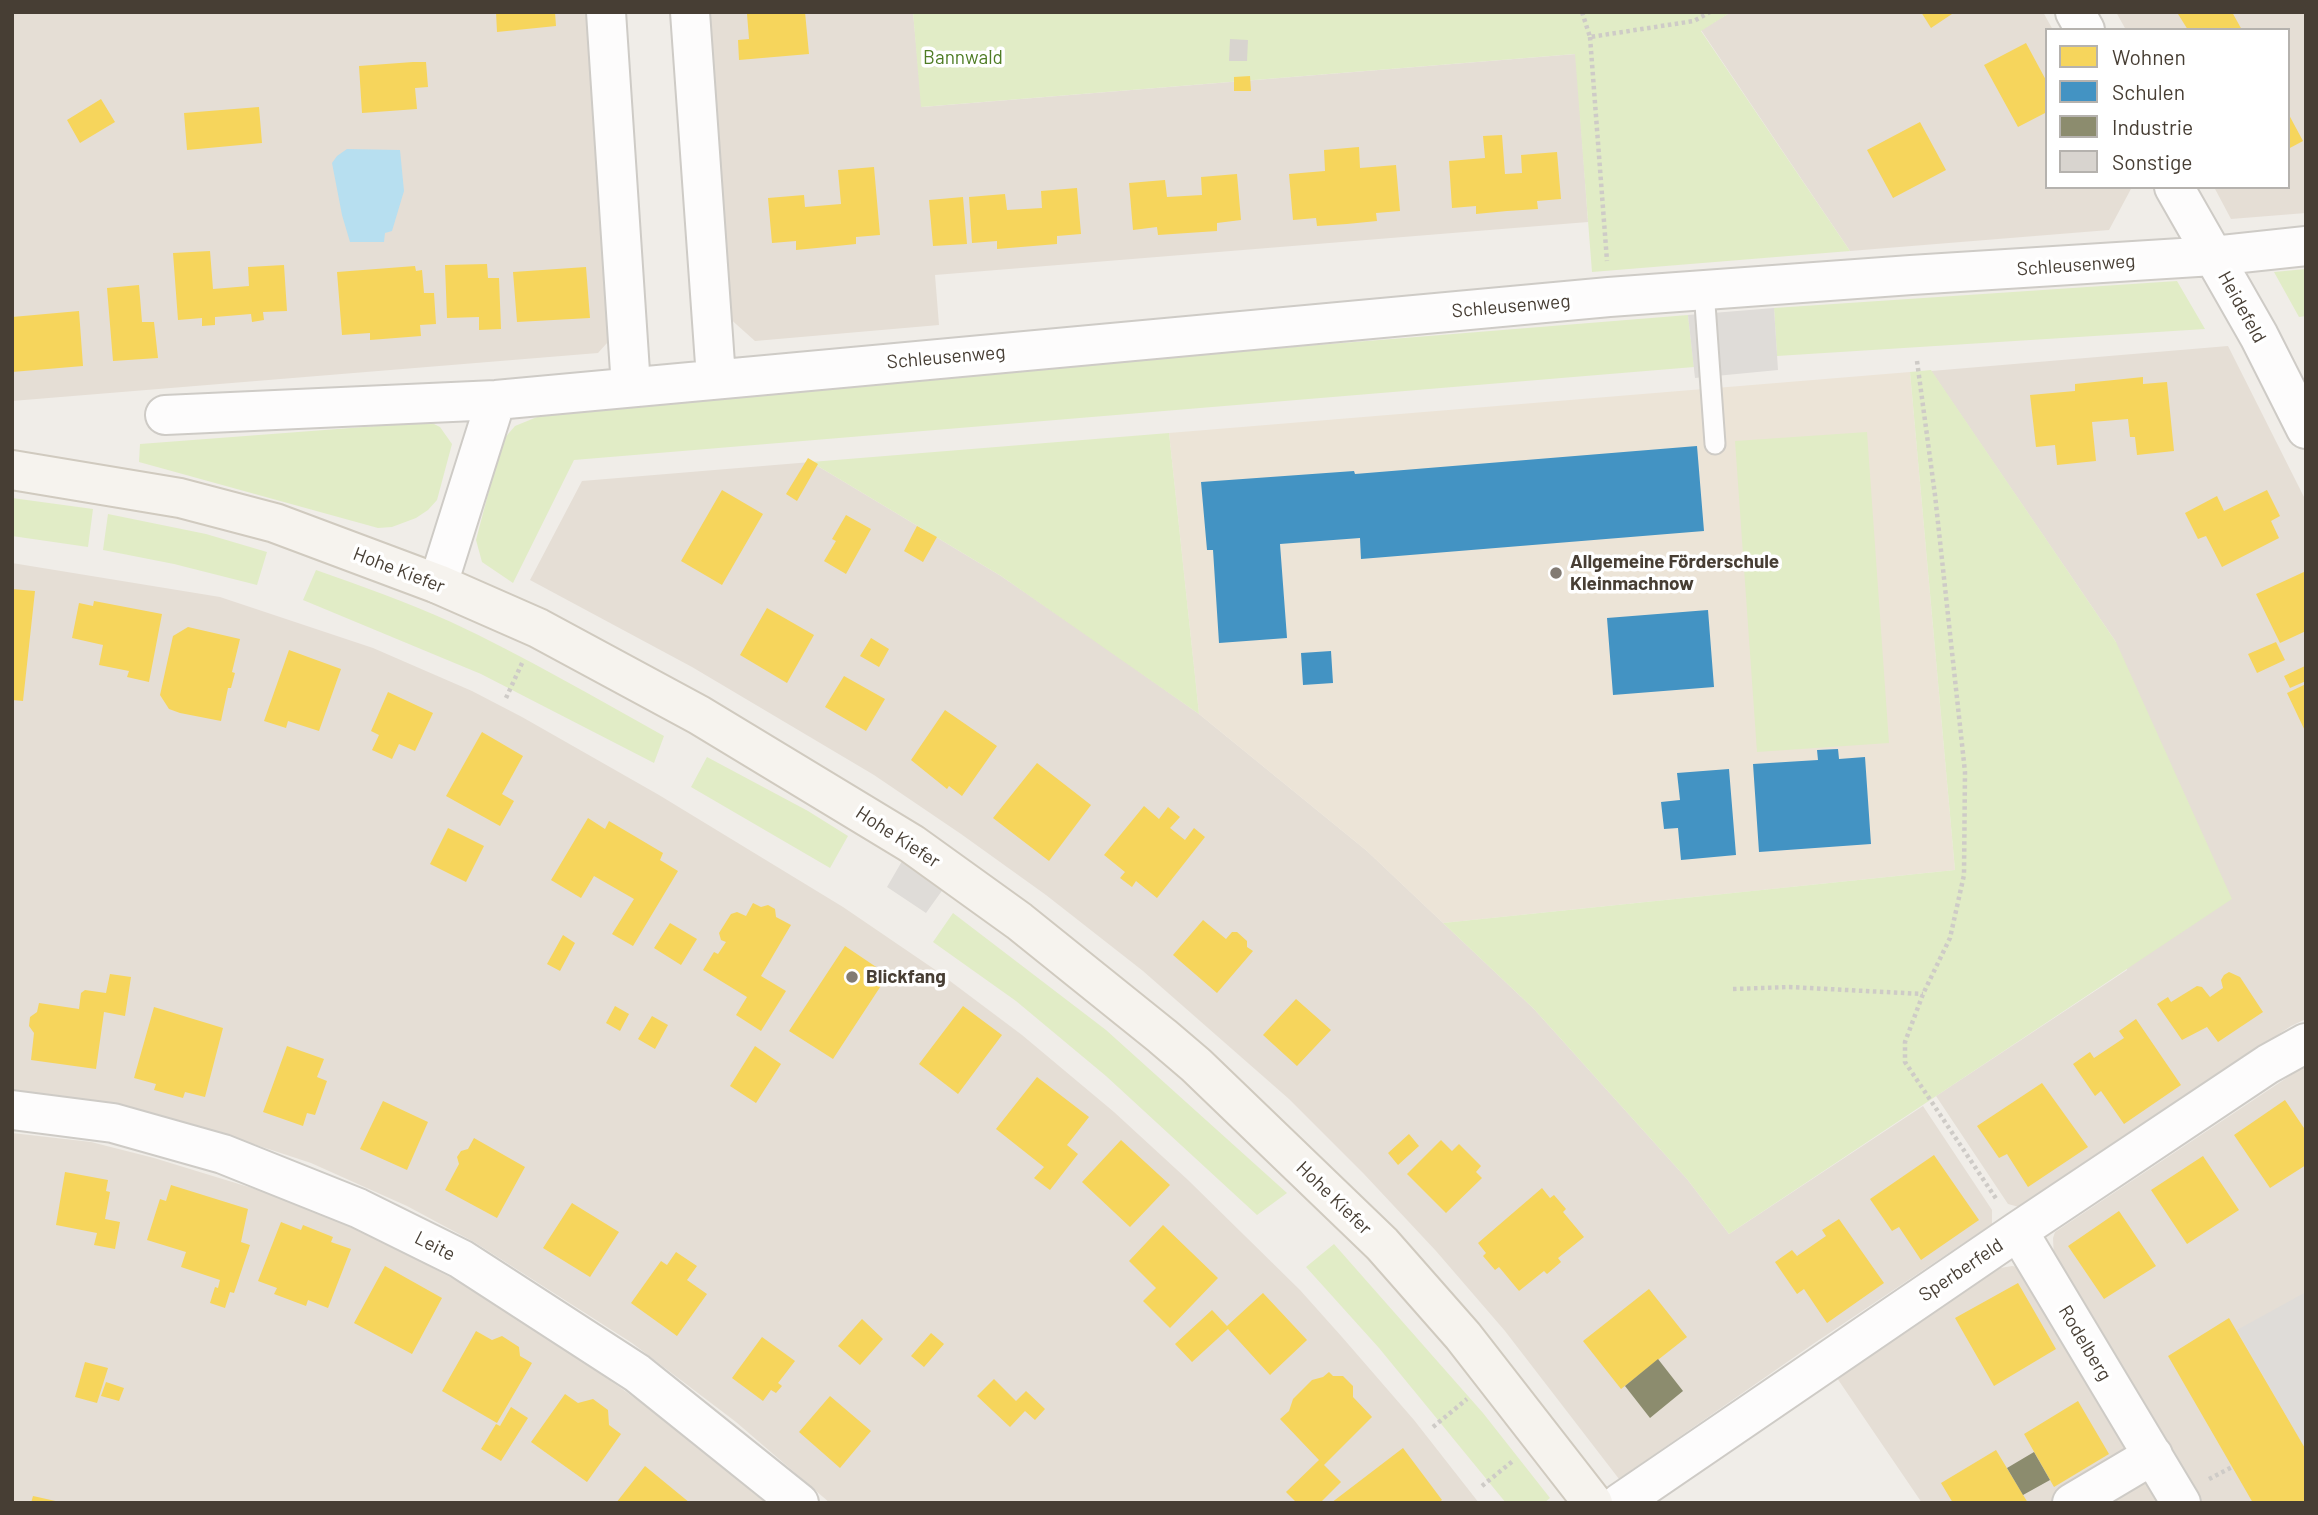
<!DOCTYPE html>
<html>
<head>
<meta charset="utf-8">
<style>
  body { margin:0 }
  #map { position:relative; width:2318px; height:1515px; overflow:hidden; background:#f0ede8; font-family:Barlow,sans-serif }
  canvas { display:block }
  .frame { position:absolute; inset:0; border:14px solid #473e34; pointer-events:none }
  .legend { position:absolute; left:2045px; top:28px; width:245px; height:161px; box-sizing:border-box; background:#fff; border:2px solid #b5b2ae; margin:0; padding:9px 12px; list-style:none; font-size:21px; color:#473e34 }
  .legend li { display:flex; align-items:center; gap:14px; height:35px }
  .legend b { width:35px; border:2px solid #b5b2ae }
</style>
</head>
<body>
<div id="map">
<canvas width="2318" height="1515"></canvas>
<div class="frame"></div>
<ul class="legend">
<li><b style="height:19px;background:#f6d55c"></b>Wohnen</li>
<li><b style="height:19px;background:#4393c3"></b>Schulen</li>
<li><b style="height:19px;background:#8c8c6e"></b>Industrie</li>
<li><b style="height:19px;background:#d8d4cf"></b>Sonstige</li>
</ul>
</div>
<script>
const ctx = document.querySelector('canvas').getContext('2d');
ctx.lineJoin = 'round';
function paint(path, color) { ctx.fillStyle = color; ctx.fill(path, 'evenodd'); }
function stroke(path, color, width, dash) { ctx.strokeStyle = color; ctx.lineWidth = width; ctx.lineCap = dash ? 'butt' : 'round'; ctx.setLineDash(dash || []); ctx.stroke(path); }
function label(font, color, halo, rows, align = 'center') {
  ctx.font = font + ' Barlow,sans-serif'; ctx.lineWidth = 7; ctx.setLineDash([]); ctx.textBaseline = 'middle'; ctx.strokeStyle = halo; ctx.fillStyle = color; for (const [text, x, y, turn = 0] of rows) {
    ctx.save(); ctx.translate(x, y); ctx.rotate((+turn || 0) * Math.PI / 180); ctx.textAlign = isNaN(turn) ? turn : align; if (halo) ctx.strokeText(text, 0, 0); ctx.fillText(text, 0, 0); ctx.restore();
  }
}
paint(new Path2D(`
  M12,12H597L617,332L598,353L12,401Z
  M702,12H913L922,107L1576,54L1588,222L935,275L939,325L755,341L727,316Z
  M1731,12H2043L2053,30H2047V187H2132L2109,230L1850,251L1701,30Z
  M2116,12H2306V213L2231,219L2214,187H2288V30H2126Z
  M2228,346L2306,501V1019L2291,1026L2019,1207L2008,1204L1936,1096L2127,970L2116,642L1931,371Z
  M811,462L1001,576L1096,641L1199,714L1367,851L1534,1009L1687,1179L1729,1234L1923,1106L1992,1210V1224L1813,1344L1619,1479L1505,1331L1436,1251L1364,1174L1289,1099L1143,971L1046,895L961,834L874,775L692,667L530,580L582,481Z
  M12,563L220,597L373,648L472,691L522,717L659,795L843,907L934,969L1022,1035L1114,1112L1188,1180L1300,1290L1342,1337L1414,1420L1479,1503H830L736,1422L632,1343L474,1242L407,1206L311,1163L211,1130L107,1102L12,1090Z
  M2306,1065V1503H2193L2054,1259L2053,1238L2055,1232Z
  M12,1133L91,1142L154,1158L265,1192L373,1236L461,1283L569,1351L660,1416L766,1503H12Z
  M2012,1266L2018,1267L2129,1444L2124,1466L2063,1503H1922L1837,1378L2000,1268Z
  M2130,1480L2152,1486L2162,1503H2093Z`), '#e5ded5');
paint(new Path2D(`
  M1910,372L1955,870L1443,923L1367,851L1199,714L1169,433Z`), '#ece4d7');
paint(new Path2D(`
  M913,12H1731L1701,31L1850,251L1592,272L1575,54L921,107Z
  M2306,269V316L2299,317L2274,272Z
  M2177,281L2205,329L1777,356L1774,308Z
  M1688,315L1694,367L574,460L513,583L482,562L476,540L502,441L515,426L564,406Z
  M1931,370L2116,642L2232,899L1729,1234L1687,1179L1534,1009L1443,923L1955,870L1910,372Z
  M430,422L440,427L452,444L437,500L428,510L416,518L392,527L378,528L139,462L140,444Z
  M1867,432L1889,743L1757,752L1735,441Z
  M1169,433L1199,714L1001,576L811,462Z
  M12,498L93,509L88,547L12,536Z
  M108,514L206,534L267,552L257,585L174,564L103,550Z
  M316,570C361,586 407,602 451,622C524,656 594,697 664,736L654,763L481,674L303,600Z
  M707,757L808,811L848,836L830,868L691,787Z
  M953,913L1106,1030L1287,1193L1257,1215L1106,1076L1016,1001L933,942Z
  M1334,1244L1483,1413L1550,1498L1544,1503H1506L1379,1348L1306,1267Z`), '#e1ecc6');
paint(new Path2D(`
  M1774,308L1778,370L1695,378L1688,315Z
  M912,844L954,874L926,913L887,887Z
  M2306,1292V1450L2237,1330Z`), '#dfdcd8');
paint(new Path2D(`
  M347,149L400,150L404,191L392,231L385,233L384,242H350L342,215L332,163L337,156Z`), '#b7dff0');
paint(new Path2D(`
  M496,12H555L556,26L497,32Z
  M754,12H805L809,54L739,60L738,40L749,39L747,14Z
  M1921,12H1955L1931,28Z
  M2181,12H2232L2242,30H2188L2178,14Z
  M2026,43L2047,82V112L2018,127L1984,65Z
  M413,62H426L428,87L415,88L417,109L362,113L359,66Z
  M1250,76L1251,91H1234V77Z
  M101,99L115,122L80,143L67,120Z
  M259,107L262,143L187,150L184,113Z
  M2288,113L2303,141L2288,149Z
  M1920,122L1946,170L1893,198L1867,150Z
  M1502,135L1505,174L1522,173L1521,155L1557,152L1561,199L1537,201L1538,209L1507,211L1476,214V206L1452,208L1449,161L1485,158L1483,136Z
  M1359,147L1360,168L1396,165L1400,211L1376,213L1377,221L1347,224L1317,226L1316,218L1293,220L1289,174L1325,171L1324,150Z
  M874,167L880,235L856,237V244L827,247L796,250V241L772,243L768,198L804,195L805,207L841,204L838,170Z
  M1237,174L1241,220L1217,223V231L1158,235L1157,227L1133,230L1129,183L1165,180L1167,197L1202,195L1201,177Z
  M1077,188L1081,234L1057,236V244L997,249V241L972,243L969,197L1005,194L1007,210L1042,208L1041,191Z
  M963,197L967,244L933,246L929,200Z
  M210,251L213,289L249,286L248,267L284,265L287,311L263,312L264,320L252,322L251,314L215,317V325L202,326V318L178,320L173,253Z
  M487,264L488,278H499L501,329L479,330V317L447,318L445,265Z
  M415,266L416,271L422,270L424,293H434L436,324L420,325L421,336L370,340V333L342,335L337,272Z
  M586,267L590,318L517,322L513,272Z
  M139,285L142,322H154L158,358L113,361L107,288Z
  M79,311L83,366L12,372V317Z
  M2143,377V384L2167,382L2174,451L2137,455L2135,437H2130L2128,419L2092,422L2096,461L2057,465L2055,445L2036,447L2030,395L2075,391V384Z
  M808,458L818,464L797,501L786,494Z
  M722,490L763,514L722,585L681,561Z
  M2267,490L2280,516L2271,521L2279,538L2222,567L2206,536L2198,539L2185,513L2217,496L2224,511Z
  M846,515L871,529L846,574L824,561L836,541L832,539Z
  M917,526L937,537L923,562L904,551Z
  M2306,571V631L2280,643L2256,594Z
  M12,589L35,591L23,701L12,700Z
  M94,601L162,614L149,682L127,677L129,671L99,665L103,645L72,638L79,603L93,606Z
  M767,608L814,635L787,683L740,655Z
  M188,627L240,639L232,672L235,673L231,688H228L221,721L180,713L169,709L160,695L173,636Z
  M871,638L889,649L879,667L860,656Z
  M2276,642L2285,660L2257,673L2248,654Z
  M289,650L341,669L319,731L288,721L286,728L264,721Z
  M2305,666L2306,681L2290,688L2284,676Z
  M844,676L885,699L866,731L825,707Z
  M2306,684V733L2287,693Z
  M388,692L433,713L415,751L399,744L392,759L372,750L379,735L371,731Z
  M945,710L997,746L962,796L949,786L947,789L911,760Z
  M482,732L523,756L502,794L514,801L500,826L446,796Z
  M1037,763L1091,805L1049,861L993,818Z
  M1144,806L1159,819L1168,807L1180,817L1170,828L1185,840L1194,828L1205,837L1157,898L1136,881L1132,887L1120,878L1125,872L1104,855Z
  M588,818L605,829L609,821L663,853L660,860L678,871L633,946L612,934L634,899L594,876L581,898L551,880Z
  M448,828L484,846L466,882L430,864Z
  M753,903L761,907L768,905L775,909L776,917L791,925L761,976L786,991L761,1031L736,1015L747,997L703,970L714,952L718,954L726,942L721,940L719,933L731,914L737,912L746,916Z
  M1203,920L1226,939L1232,932H1237L1247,941V947L1253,951L1217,993L1173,955Z
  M670,923L697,939L681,965L654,948Z
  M563,935L575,943L560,971L547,964Z
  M845,946L888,975L833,1059L789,1031Z
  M2229,972L2240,977L2263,1012L2218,1042L2207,1027L2182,1040L2157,1004L2168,997L2171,1002L2197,986L2202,987L2210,997L2223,988L2221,980L2224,975Z
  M110,974L131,977L125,1016L104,1012L96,1069L31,1060L34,1033L29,1026L30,1017L37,1012L39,1003L79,1009L81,993L85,990L106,993Z
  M1296,999L1331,1030L1297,1066L1263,1035Z
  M615,1006L629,1014L620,1031L606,1023Z
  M963,1006L1002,1035L958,1094L919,1064Z
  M154,1007L223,1028L205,1097L185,1092L183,1098L154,1090L156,1084L134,1078Z
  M652,1016L668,1025L655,1049L638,1039Z
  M2136,1019L2181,1085L2124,1124L2101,1091L2095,1096L2073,1064L2090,1052L2094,1058L2124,1038L2119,1031Z
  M287,1046L324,1059L317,1077L327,1081L315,1115L307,1113L303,1126L263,1112Z
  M755,1046L781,1064L756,1103L730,1086Z
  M1037,1077L1089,1117L1067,1145L1078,1154L1050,1190L1034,1178L1044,1167L996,1129Z
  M2042,1083L2088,1147L2028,1187L2007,1154L1999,1158L1977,1126Z
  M2285,1100L2306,1131V1165L2270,1188L2234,1135Z
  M383,1101L428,1122L407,1170L360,1149Z
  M1409,1134L1419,1146L1398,1165L1388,1153Z
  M474,1138L525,1167L497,1218L445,1190L459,1164L457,1157L461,1151L468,1149Z
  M1121,1140L1170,1185L1130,1227L1082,1182Z
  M1441,1140L1452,1151L1459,1144L1481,1166L1476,1172L1482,1178L1446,1213L1407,1174Z
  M1934,1155L1979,1220L1921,1260L1899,1227L1892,1231L1870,1199Z
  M2203,1156L2239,1210L2187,1244L2151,1190Z
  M65,1172L108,1180L106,1191L110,1192L105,1219L120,1222L115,1249L94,1245L97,1233L56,1225Z
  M171,1185L248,1209L241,1242L250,1245L234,1293L230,1292L225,1308L210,1303L215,1287L218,1288L220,1280L181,1267L186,1252L147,1240L160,1199L166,1201Z
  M1542,1188L1550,1198L1554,1195L1566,1209L1563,1212L1584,1237L1558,1258L1561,1262L1547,1274L1544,1271L1519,1291L1499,1267L1495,1270L1483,1256L1486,1253L1478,1243Z
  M572,1203L619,1232L590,1277L543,1248Z
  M2119,1211L2156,1266L2104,1299L2068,1246Z
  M1839,1219L1884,1283L1827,1323L1804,1289L1797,1294L1775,1262L1792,1250L1797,1256L1826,1236L1822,1230Z
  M281,1222L301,1230L303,1225L333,1237L331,1242L351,1249L328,1308L308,1300L306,1306L274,1294L277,1288L258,1281Z
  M1163,1225L1218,1278L1170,1328L1143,1301L1156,1288L1129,1261Z
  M676,1252L697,1266L687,1280L707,1294L677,1336L631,1303L661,1261L667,1265Z
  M385,1266L442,1298L412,1354L354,1323Z
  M2018,1283L2056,1349L1994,1386L1955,1318Z
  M1649,1289L1687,1337L1621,1389L1583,1341Z
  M1263,1293L1307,1340L1270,1375L1228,1329L1192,1362L1175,1344L1212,1310L1227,1326Z
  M2229,1318L2306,1450V1503H2253L2168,1356Z
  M862,1319L883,1339L860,1365L838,1346Z
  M476,1331L492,1340L502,1336L519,1347L520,1356L532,1363L497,1423L442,1391Z
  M931,1333L944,1344L924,1367L911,1356Z
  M762,1337L795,1361L778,1383L782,1386L776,1393L771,1390L763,1401L732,1378Z
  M85,1362L108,1368L97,1403L75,1397Z
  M1329,1372L1333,1376H1343L1353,1386V1397L1372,1417L1324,1465L1341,1482L1320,1503H1297L1286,1492L1319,1460L1280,1419L1289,1411L1293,1399L1312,1380L1323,1377Z
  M994,1379L1016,1401L1026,1391L1045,1409L1035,1420L1025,1411L1010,1427L977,1396Z
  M106,1382L124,1388L119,1401L101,1396Z
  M565,1394L578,1403L593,1399L608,1410L609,1425L621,1434L587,1482L531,1442Z
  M830,1396L871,1431L840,1468L799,1432Z
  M2078,1401L2109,1454L2054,1487L2024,1434Z
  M511,1407L528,1418L501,1461L481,1449L496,1424L500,1426Z
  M1403,1448L1442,1500L1438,1503H1331Z
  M1996,1450L2028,1503H1953L1941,1483Z
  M645,1466L690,1503H616Z
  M33,1496L60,1502L59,1503H31Z`), '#f6d55c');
paint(new Path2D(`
  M1697,446L1704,531L1361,559L1360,538L1280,544L1287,638L1219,643L1213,550H1207L1201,482L1354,471L1355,474Z
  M1708,610L1714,687L1613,695L1607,618Z
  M1331,651L1333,683L1303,685L1301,653Z
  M1838,749L1839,759L1865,757L1871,844L1759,852L1753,764L1818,760L1817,750Z
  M1729,769L1736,855L1681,860L1678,828L1664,829L1661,802L1680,800L1677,773Z`), '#4393c3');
paint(new Path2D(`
  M1658,1359L1683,1391L1650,1418L1625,1386Z
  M2034,1452L2050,1480L2023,1495L2007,1468Z`), '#8c8c6e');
paint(new Path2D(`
  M1230,39L1248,40L1247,61H1229Z`), '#d8d4cf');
const lane = new Path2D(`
  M1704,290L1715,444`);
const street = new Path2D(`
  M606,12L631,387
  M690,12L716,378
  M2075,12L2085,30
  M2174,187L2259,336L2306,429
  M165,415L496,400L1609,297L1911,275L2213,256L2306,246
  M438,584L496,400
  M12,1110L113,1123L223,1154L358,1208L461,1259L637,1373L799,1503
  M2018,1231L2181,1503
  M1620,1503L2018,1231L2268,1064L2306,1043
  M2072,1503L2153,1455`);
const secondary = new Path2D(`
  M12,470L180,498L275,523L438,584L538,628L699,715L912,844L1019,921L1162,1036L1196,1065L1382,1244L1463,1336L1593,1503`);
stroke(lane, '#cecbc6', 23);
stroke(street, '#cecbc6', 42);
stroke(secondary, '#d0cabf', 42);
stroke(new Path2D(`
  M1582,12L1590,37L1694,21L1710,12
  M1590,37L1607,261
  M1917,361L1935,495L1965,772L1964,875L1950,938L1923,994L1905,1042V1062L1997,1200
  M506,698L523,661
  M1733,989L1789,987L1923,994
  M1433,1427L1467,1399
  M2209,1479L2232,1467
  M1482,1486L1514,1460`), '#cecbc7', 4.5, [3.5, 3.5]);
stroke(lane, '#fdfcfc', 19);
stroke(street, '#fdfcfc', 38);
stroke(secondary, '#f6f3ee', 38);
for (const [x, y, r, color] of [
  [1556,573,7,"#827b73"],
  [852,977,7,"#827b73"]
]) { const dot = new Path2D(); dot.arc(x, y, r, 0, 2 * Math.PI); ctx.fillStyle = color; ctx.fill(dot); stroke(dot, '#fff', 2.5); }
label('19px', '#4e7c24', '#fff', [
  ["Bannwald",963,58]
]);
label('19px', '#473e34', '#fff', [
  ["Schleusenweg",2076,265,-4],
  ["Schleusenweg",1511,306,-5],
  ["Heidefeld",2242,307,61],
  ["Schleusenweg",946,357,-5],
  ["Hohe Kiefer",399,570,21],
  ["Hohe Kiefer",898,837,33],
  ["Hohe Kiefer",1334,1198,44],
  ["Leite",435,1246,27],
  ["Sperberfeld",1961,1270,-34],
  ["Rodelberg",2085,1343,59]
]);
label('bold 19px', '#473e34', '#fff', [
  ["Allgemeine Förderschule",1570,562],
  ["Kleinmachnow",1570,584],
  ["Blickfang",866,977]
], 'left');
</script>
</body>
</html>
